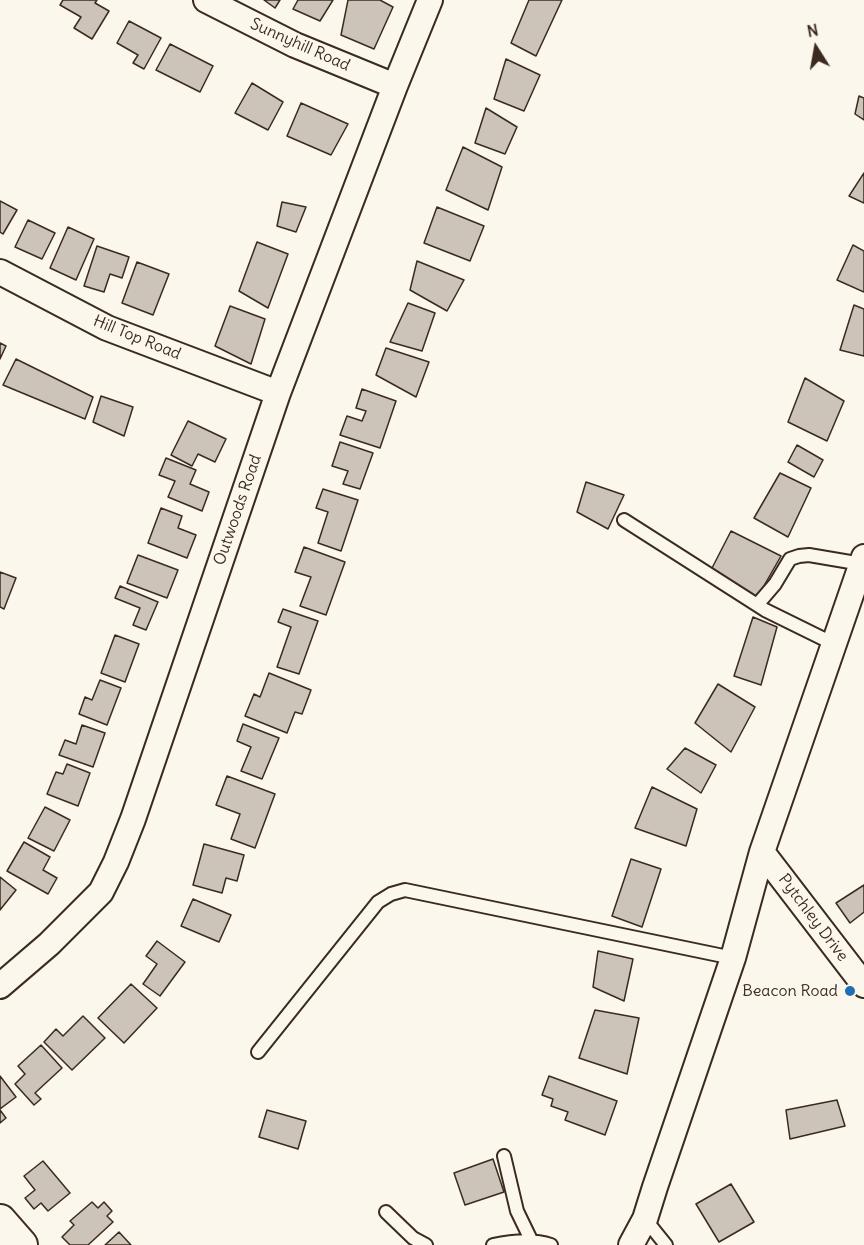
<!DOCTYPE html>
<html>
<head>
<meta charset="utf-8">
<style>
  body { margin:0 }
  #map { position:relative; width:864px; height:1245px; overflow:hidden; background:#fbf7ec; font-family:Delius,sans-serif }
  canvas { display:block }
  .north { position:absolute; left:786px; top:18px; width:60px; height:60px; -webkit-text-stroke:4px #fbf7ec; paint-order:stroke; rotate:349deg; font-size:16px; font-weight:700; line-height:24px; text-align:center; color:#3b2a1e }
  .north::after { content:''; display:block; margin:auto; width:21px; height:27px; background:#3b2a1e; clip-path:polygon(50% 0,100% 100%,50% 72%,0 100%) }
</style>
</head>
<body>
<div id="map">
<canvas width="864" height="1245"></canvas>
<div class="north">N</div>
</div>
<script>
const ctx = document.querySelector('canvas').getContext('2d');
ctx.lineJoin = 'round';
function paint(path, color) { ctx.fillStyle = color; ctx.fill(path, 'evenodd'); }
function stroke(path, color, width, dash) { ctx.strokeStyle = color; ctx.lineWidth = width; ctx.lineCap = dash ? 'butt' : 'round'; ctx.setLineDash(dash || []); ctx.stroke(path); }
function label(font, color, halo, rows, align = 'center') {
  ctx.font = font + ' Delius,sans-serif'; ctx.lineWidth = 4.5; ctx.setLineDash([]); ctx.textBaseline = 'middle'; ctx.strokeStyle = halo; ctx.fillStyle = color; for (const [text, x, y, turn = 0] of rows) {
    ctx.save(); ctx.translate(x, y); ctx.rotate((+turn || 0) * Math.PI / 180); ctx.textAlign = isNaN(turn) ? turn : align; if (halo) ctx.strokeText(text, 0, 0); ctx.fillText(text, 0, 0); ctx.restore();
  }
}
const building = new Path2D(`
  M63,0H97L95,3L109,11L92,39L74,28L81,17L60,5Z
  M264,0H280L275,8Z
  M298,0H333L320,21L293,9Z
  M348,0H380L393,7L374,49L341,35Z
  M529,0H562L536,56L511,43Z
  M129,21L161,38L144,69L133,63L138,55L117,43Z
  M170,44L213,66L200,92L156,70Z
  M506,59L540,75L524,111L494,99Z
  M252,83L283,102L268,130L235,113Z
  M859,96L864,98V120L855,114Z
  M301,103L348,124L331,155L287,136Z
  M486,108L517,127L505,154L475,143Z
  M463,147L502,167L488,210L446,190Z
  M864,173V203L849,196Z
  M0,201L17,210L3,234L0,232Z
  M282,202L306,207L296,232L277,226Z
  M437,207L484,226L470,261L424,243Z
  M28,220L55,233L42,259L15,247Z
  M68,227L94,239L76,280L50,268Z
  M257,242L288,254L268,308L239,291Z
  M853,245L864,251V292L837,280Z
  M97,246L129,257L122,278L110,274L104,292L84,286Z
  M417,261L464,280L447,311L410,290Z
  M137,262L169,274L153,315L122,303Z
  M408,303L435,313L422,351L390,342Z
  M854,305L864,309V356L840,350Z
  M230,306L265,319L251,364L215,346Z
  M0,343L6,346L0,359Z
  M386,348L429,362L416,397L376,375Z
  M16,359L93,397L85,419L3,385Z
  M805,378L844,401L827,441L788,422Z
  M362,389L396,401L380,448L340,435L347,416L362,421L366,411L356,408Z
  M101,396L133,407L124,436L93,422Z
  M188,421L226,439L215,462L198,454L192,466L171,455Z
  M340,442L373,453L360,489L343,484L348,471L332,466Z
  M797,445L823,460L814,477L788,462Z
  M166,458L196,470L190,484L209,492L202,511L168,497L175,481L159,475Z
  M780,473L811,488L788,537L754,518Z
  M586,482L624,495L608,529L577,512Z
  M323,489L358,500L341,551L318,543L328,512L316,508Z
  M161,508L182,516L178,528L196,535L187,558L148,543Z
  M731,531L781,556L757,598L711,570Z
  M304,547L345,562L326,615L300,606L311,577L295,572Z
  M138,555L178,570L167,598L127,583Z
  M0,572L16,578L4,609L0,607Z
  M120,586L158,602L146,630L133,625L140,608L115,598Z
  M283,609L318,621L299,674L277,667L291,627L278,622Z
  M753,617L777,627L761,685L734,676Z
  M115,635L139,644L125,682L101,673Z
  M269,673L311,690L302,714L295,712L287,733L245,716L254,694L260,697Z
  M100,680L121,688L107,725L79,714L85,697L92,700Z
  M718,684L755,707L731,752L695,723Z
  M243,724L279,738L262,779L241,771L251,747L237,741Z
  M82,725L105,733L93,767L59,755L65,740L76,744Z
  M685,748L716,765L701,793L667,769Z
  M67,764L90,773L78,806L47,794L56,772L63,774Z
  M227,776L275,794L255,848L231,839L240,814L216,805Z
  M652,787L697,809L686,846L635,828Z
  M45,807L70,820L54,851L28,838Z
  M24,842L50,857L43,870L57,878L48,894L7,871Z
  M204,844L244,855L237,881L226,878L222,893L193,885Z
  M631,859L661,869L642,927L612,916Z
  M0,877L16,890L0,910Z
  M864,885V912L850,923L836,903Z
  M193,899L231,915L219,942L181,926Z
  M157,941L185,962L160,996L143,984L157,964L146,956Z
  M598,951L633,959L624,1001L593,987Z
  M131,984L157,1008L124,1043L98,1018Z
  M595,1010L639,1018L627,1074L579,1058Z
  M83,1016L105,1038L72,1070L44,1042L56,1029L63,1036Z
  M41,1045L62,1068L35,1093L41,1099L34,1105L15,1084L25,1074L18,1066Z
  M0,1076L16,1097L0,1109Z
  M549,1076L617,1101L605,1135L565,1120L568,1112L551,1106L553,1099L542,1095Z
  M837,1100L845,1126L790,1139L786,1110Z
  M0,1110L6,1118L0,1123Z
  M267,1110L306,1121L298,1149L259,1137Z
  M493,1159L504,1192L465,1205L454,1173Z
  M43,1161L70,1193L48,1211L41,1203L34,1209L25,1198L35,1190L24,1176Z
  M731,1184L754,1222L719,1242L696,1204Z
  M92,1202L98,1208L104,1202L112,1211L107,1216L113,1222L88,1245H70L62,1237L74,1225L70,1221Z
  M119,1232L131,1245H105Z`);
paint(building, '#ccc4b9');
stroke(building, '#3b2a1e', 1.5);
const service = new Path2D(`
  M624,520L765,610L834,644
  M757,605L775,584L790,559L799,556L809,555L862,564
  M258,1052L378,902L391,894L405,890L733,958
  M504,1156L517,1211L532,1242
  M386,1212L413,1238L426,1245
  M645,1219L666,1245
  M493,1245C512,1241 533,1239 551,1245`);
const minor = new Path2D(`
  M206,0L295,45L395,86
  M0,272L107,328L278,393
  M762,852L864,985
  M0,986L49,944L101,892L116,862L133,819L278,393L395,86L430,0
  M631,1245L645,1219L655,1187L733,958L762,852L864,557`);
const tertiary = new Path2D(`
  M0,1221L21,1245`);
stroke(service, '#3b2a1e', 16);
stroke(minor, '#3b2a1e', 28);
stroke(tertiary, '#3b2a1e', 36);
stroke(service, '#fbf7ec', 12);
stroke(minor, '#fbf7ec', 24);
stroke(tertiary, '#fbf7ec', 32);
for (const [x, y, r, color] of [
  [850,991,6,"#1f6fb2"]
]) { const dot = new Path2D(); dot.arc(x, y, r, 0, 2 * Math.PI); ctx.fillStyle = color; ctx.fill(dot); stroke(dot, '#fbf7ec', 2); }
label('16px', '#3b2a1e', '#fbf7ec', [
  ["Sunnyhill Road",300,45,24],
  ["Hill Top Road",137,338,22],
  ["Outwoods Road",238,510,-71],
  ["Pytchley Drive",813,918,53]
]);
label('16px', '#3b2a1e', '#fbf7ec', [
  ["Beacon Road",838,991]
], 'right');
</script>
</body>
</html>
